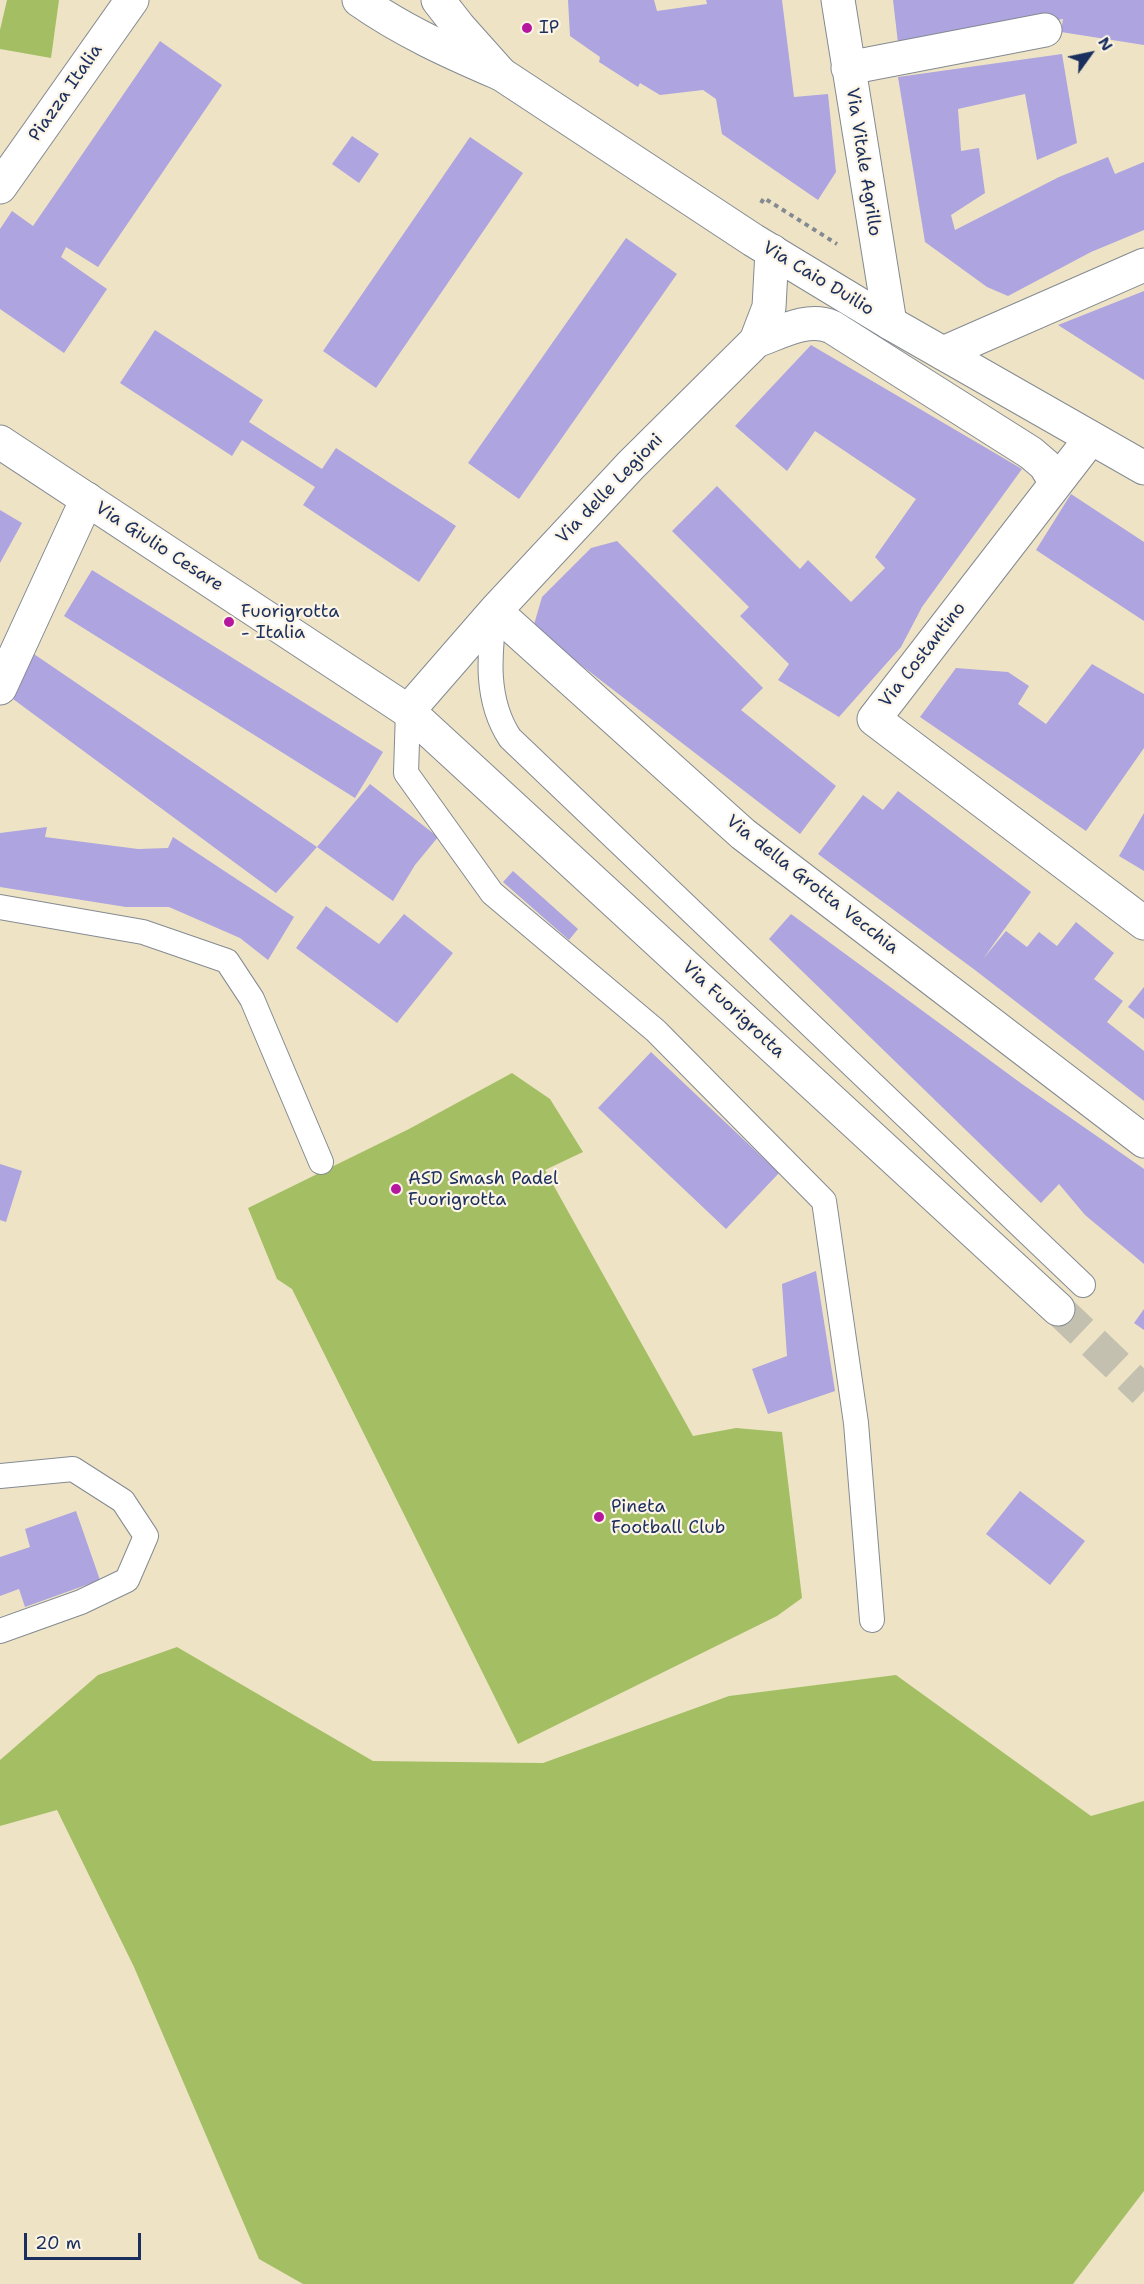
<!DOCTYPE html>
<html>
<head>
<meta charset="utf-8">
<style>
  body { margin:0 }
  #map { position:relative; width:1144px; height:2284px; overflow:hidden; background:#eee4c5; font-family:"Shantell Sans",sans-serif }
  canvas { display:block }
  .north { position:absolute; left:1060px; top:24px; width:60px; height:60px; -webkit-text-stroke:4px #fcf5e5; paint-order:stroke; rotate:57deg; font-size:16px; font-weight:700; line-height:24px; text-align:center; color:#1b2f5e }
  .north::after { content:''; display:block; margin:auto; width:21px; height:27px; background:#1b2f5e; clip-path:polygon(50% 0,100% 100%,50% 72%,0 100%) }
  .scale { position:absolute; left:24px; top:2233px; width:117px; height:27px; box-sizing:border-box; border:3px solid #1b2f5e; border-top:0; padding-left:8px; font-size:18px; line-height:21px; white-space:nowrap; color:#1b2f5e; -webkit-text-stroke:4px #fcf5e5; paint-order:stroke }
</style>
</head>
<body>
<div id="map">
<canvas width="1144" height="2284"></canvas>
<div class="north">N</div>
<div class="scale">20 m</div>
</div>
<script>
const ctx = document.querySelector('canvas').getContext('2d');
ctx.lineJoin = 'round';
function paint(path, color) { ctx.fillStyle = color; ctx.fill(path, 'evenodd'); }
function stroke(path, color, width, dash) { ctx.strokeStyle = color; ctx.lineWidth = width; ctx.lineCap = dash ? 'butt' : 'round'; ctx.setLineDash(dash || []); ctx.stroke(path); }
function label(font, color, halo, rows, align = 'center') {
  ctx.font = font + ' "Shantell Sans",sans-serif'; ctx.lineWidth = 4.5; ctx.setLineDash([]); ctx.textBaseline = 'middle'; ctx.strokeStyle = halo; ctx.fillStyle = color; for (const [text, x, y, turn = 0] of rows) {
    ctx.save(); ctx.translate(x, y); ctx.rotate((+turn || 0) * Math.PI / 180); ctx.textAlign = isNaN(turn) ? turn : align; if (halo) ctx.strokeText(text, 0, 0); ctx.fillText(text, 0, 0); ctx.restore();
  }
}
paint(new Path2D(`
  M7,0H59L51,58L0,49V30Z
  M512,1073L550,1099L583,1152L545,1170L693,1436L736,1428L782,1432L802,1598L777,1616L518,1744L292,1289L277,1279L248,1208L409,1129Z
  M177,1647L373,1761L543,1763L729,1696L896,1675L1091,1816L1144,1801V2191L1073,2284H303L259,2259L134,1967L57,1810L0,1826V1760L98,1675Z`), '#a4be64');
paint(new Path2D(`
  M568,0H654L657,11L707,4L706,0H782L794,97L828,94L836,172L818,200L722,134L716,99L703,90L660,95L640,83L638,87L599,62L600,57L570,36Z
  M893,0H1144V45L1061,32L1063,19L898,43Z
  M160,41L222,85L98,267L66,247L61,257L107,289L64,353L0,309V229L12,211L33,226Z
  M1062,54L1077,143L1037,160L1025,94L958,109L961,151L979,148L985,193L951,215L955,230L1059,177L1108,157L1115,174L1144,162V230L1091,252L1008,296L987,287L925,242L898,77Z
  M352,136L379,154L359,183L332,164Z
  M470,137L523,173L376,388L323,351Z
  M626,238L677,274L519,499L468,463Z
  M1144,291V380L1058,325Z
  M155,330L263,400L249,422L322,469L336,448L456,526L419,582L303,505L315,487L242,440L232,456L120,383Z
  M811,345L1022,469L922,607L901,647L839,717L778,680L789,664L740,616L749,607L672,531L717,486L800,569L808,560L851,602L885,568L875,557L916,499L815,431L787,471L735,426Z
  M1071,494L1144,542V621L1036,550Z
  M0,510L22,523L0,563Z
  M617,541L763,688L741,710L836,786L800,834L533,628L542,597L591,548Z
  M92,570L383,752L355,798L64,616Z
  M31,652L317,847L276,893L13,699Z
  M1092,664L1144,694V748L1086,831L920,717L956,668L1008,672L1029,686L1018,704L1046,724Z
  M370,784L438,837L415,865L393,901L317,847Z
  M898,791L1031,892L983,959L1006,931L1027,947L1039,932L1057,946L1076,922L1114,953L1094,979L1123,1001L1107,1022L1144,1051V1101L975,970L818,854L863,795L883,810Z
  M1144,813V871L1119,856Z
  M47,827L45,837L138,849L168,848L173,837L294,917L268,960L240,938L169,907H126L0,887V833Z
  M513,871L578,929L569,940L503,882Z
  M326,906L379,944L404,914L453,953L397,1023L296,948Z
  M791,914L1022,1084L1144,1169V1264L1085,1215L1059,1184L1041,1203L769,939Z
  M1144,987V1019L1128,1007Z
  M651,1052L779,1173L726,1229L598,1108Z
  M0,1164L22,1171L6,1222L0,1220Z
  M816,1271L835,1391L768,1414L752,1369L787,1356L782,1284Z
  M1144,1309V1330L1134,1323Z
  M1020,1491L1085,1541L1050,1585L986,1534Z
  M76,1511L100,1580L25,1607L19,1589L0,1596V1557L30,1547L25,1529Z`), '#ada4e0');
stroke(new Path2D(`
  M1058,1309L1144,1391`), '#c4c0b0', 33, [33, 16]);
const service = new Path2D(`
  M495,611C489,655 485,700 510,738L1083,1285
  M408,711L406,773L492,893L656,1031L824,1201L856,1423L872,1620
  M0,907L143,932L227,961L252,999L321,1162
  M0,1476L73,1469L123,1501L146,1536L127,1580L81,1602L0,1631`);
const minor = new Path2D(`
  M359,0C403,31 452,53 501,74
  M838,0L890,323
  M848,68L1045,30
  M0,187L132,0
  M756,341C779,333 808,316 832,327L1031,453L1045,465L1056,483
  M943,353L1144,265
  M1091,438L874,719L1144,923
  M495,611L743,834L1144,1141
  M0,688L87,499
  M408,711L495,611L631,465L756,341L769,307L772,251`);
const primary = new Path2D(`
  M438,0L459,27L501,74L753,240L890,323L1144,468
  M0,442L408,711L1058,1309`);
stroke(service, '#848a92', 26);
stroke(minor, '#848a92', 35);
stroke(primary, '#848a92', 35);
stroke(new Path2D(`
  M761,203L764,198L837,244`), '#848a92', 4, [4.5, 4.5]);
stroke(service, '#fff', 24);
stroke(minor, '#fff', 33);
stroke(primary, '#fff', 33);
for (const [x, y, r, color] of [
  [527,28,6,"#b5179e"],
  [229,622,6,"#b5179e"],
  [396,1189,6,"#b5179e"],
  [599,1517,6,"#b5179e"]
]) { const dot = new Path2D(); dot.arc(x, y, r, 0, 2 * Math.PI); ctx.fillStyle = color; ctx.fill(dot); stroke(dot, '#fcf5e5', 2); }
label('18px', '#1b2f5e', '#fcf5e5', [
  ["IP",539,28],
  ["Fuorigrotta",241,612],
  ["- Italia",241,633],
  ["ASD Smash Padel",408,1179],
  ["Fuorigrotta",408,1200],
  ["Pineta",611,1507],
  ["Football Club",611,1528]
], 'left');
label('18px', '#1b2f5e', '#fcf5e5', [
  ["Piazza Italia",66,93,-55],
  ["Via Vitale Agrillo",863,162,81],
  ["Via Caio Duilio",818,279,31],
  ["Via delle Legioni",610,489,-46],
  ["Via Giulio Cesare",159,547,33],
  ["Via Costantino",923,655,-52],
  ["Via della Grotta Vecchia",812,885,38],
  ["Via Fuorigrotta",733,1010,43]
]);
</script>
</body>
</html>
